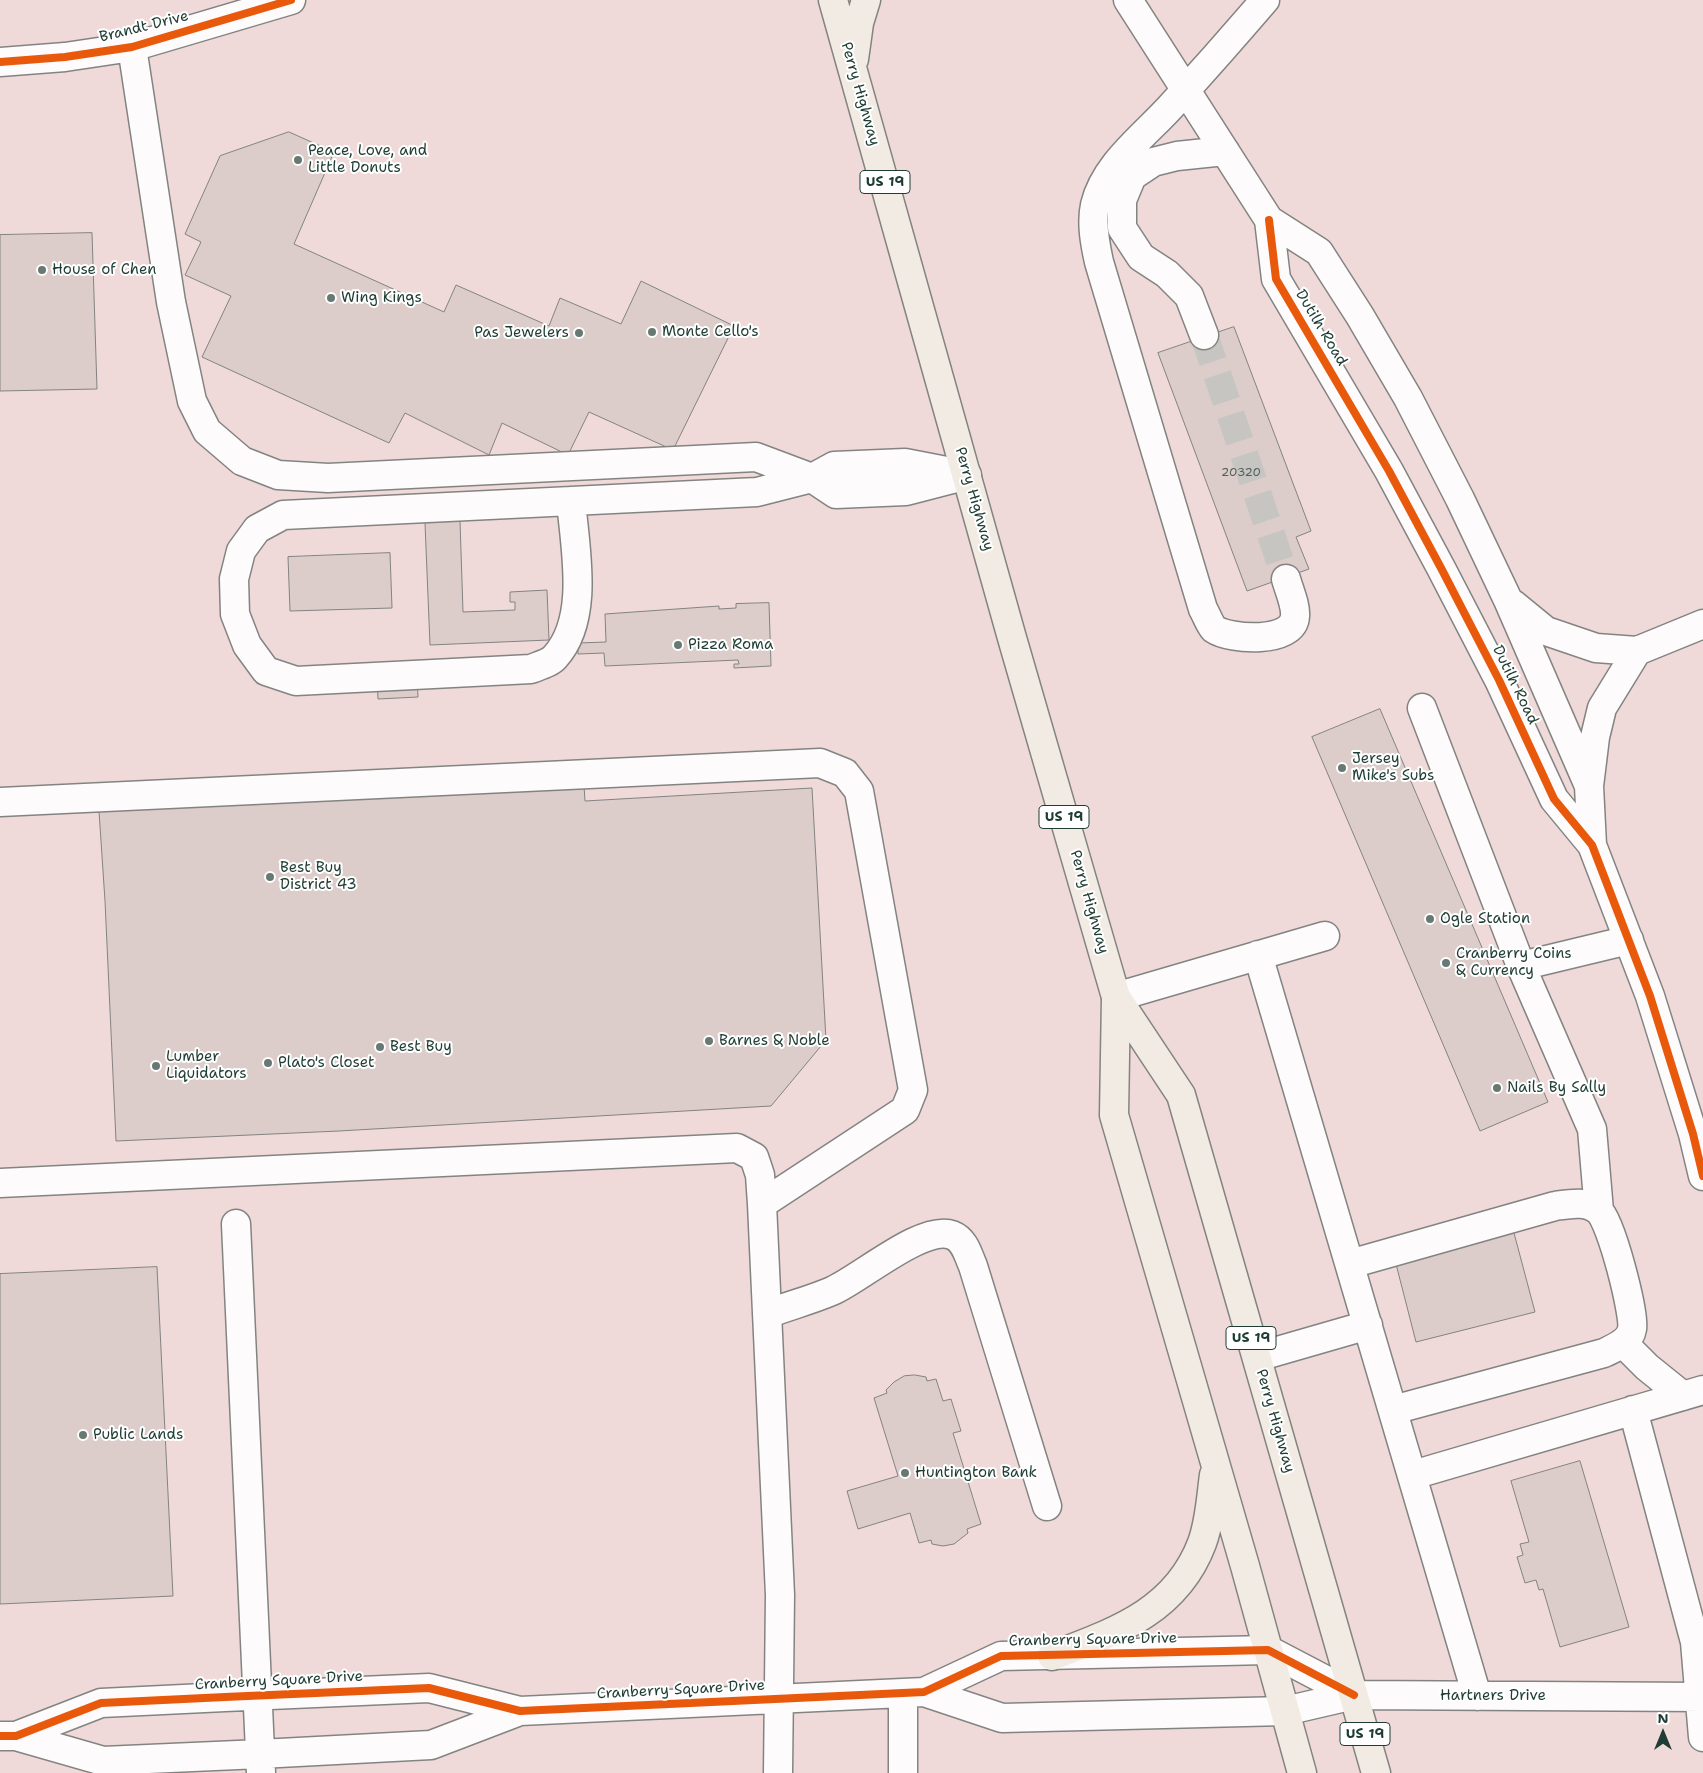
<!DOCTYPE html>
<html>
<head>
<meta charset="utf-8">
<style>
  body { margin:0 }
  #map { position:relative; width:1703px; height:1773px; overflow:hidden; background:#f1e7e6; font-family:"Shantell Sans",sans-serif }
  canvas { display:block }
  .north { position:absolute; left:1638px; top:1708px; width:50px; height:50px; -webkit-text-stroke:4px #fff; paint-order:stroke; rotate:0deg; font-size:14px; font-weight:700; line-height:20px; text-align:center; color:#1f3d34 }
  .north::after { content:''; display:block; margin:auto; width:18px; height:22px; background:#1f3d34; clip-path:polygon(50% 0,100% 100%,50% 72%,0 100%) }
</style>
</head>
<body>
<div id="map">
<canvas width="1703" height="1773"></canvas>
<div class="north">N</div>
</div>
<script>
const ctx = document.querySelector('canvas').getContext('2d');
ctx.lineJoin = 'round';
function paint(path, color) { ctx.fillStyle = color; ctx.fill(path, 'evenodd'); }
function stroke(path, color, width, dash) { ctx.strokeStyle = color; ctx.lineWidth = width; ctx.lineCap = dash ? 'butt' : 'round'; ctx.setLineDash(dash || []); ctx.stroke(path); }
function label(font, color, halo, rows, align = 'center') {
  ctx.font = font + ' "Shantell Sans",sans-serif'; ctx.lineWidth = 4; ctx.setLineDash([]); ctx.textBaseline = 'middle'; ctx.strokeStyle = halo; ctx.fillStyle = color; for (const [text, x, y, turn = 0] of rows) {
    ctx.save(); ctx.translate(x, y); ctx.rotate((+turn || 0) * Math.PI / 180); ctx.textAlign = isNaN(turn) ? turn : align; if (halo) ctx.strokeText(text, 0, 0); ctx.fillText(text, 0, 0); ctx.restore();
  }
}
paint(new Path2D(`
  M0,0H1703V1773H0Z`), '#efdad9');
const building = new Path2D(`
  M289,132L334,152L294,244L444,312L456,285L549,326L560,298L621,324L641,281L734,326L673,450L589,412L568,455L502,423L489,455L405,413L389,443L202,357L231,296L185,275L201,242L185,234L220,156Z
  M92,233L97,389L0,391V235Z
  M1234,327L1311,531L1296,537L1309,569L1247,591L1158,353Z
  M460,521L463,612L515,610V602H510V592L547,590L549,640L430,645L425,523Z
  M390,553L392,608L290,611L288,557Z
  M769,603L771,666L734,668V664H739L738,660L605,666L604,653L578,654V643L606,642L605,614L719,606V609L736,608V604Z
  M417,676L418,697L378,699L377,678Z
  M1380,709L1548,1102L1480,1131L1312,737Z
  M584,786L585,801L812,788L826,1040L771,1106L339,1131L116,1141L105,901L99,811Z
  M1514,1233L1535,1312L1416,1342L1396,1264Z
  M157,1267L173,1596L0,1604V1274Z
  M915,1375L926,1377L927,1381L936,1379L943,1401L951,1399L961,1431L953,1433L981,1524L967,1529L968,1533L954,1544L943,1546L932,1544L931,1540L919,1543L910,1513L858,1529L847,1491L898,1476L874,1398L887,1393L886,1390L894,1382L904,1376Z
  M1580,1461L1629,1627L1560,1647L1543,1589L1539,1590L1536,1580L1525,1583L1517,1557L1523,1555L1520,1544L1529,1542L1511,1481Z`);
paint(building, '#dcccca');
stroke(building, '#838482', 1);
stroke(new Path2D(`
  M1204,335L1286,579`), '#c7c5c2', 28, [28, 14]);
const minor = new Path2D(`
  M1128,0L1269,220L1319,252L1360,316L1408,398L1460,499L1508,600L1589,786L1592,845
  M1265,0C1235,35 1205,69 1174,103C1147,134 1105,163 1095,205C1091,223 1095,244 1099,262L1203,609C1206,614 1210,625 1214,629C1230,640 1294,644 1295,616C1296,605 1289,590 1286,579
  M132,47L171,302L192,401L207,431L242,461L278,475L328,478L756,457L812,478L836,494L906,491L960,477
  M0,62L65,57L132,47L291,0
  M1269,220L1276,279L1389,471L1441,568L1499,680L1554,799L1592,845L1650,996L1693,1134L1703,1176
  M1204,335L1189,296L1167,274L1141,257L1122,228V200L1132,176L1153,162L1177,156L1225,151
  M571,501C575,548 590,619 555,657C550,663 538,666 531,669L296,681L266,671L247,645L235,614L234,579L241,551L257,529L283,515L757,492L812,478L834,466L905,463L967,475
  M1513,604L1546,631L1596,648L1637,651L1703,624
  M1422,708L1521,966L1629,940
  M1589,786L1595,737L1602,708L1637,651
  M0,802L820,763L845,773L859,791L913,1090L905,1110L762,1204
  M1258,955L1477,1696
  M1521,966L1592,1129L1599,1211
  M1116,997L1325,936
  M0,1183L737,1148L754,1157L760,1175L762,1204L780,1595L778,1773
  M236,1224L261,1773
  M1350,1264L1555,1206C1569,1204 1587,1200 1599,1211C1611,1221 1635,1314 1632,1329C1630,1342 1614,1348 1604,1353L1393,1410
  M767,1314C788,1306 811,1300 832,1291C860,1279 923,1224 952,1235C965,1240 968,1255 973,1266L1047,1506
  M1623,1343L1647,1367L1683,1396
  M1257,1357L1368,1325
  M1633,1410L1695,1642L1703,1737
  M1413,1475L1703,1390
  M924,1692L1002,1718L1285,1711L1354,1695L1703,1697
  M903,1693V1773
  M0,1736H16L101,1703L225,1697L429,1688L520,1711L924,1692L1001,1656L1268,1650L1354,1695
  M16,1736L103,1761L260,1754L431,1745L520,1711`);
const major = new Path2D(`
  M833,0L1012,638L1116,997L1181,1095L1376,1773
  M854,59L859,23L866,0
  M1116,997L1114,1115L1245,1566L1302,1773
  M1052,1656C1115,1632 1176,1612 1202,1543C1210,1521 1211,1497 1214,1475`);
stroke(minor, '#838482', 31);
stroke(major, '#838482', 31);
stroke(minor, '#fdfbfb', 28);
stroke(major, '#f1ebe3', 28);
stroke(new Path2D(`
  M0,62L65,57L132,47L291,0
  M1269,220L1276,279L1389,471L1441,568L1499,680L1554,799L1592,845L1650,996L1693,1134L1703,1176
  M0,1736H16L101,1703L225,1697L429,1688L520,1711L924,1692L1001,1656L1268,1650L1354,1695`), '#e8590c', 8);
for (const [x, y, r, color] of [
  [298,160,5,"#687872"],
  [42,270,5,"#687872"],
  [331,298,5,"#687872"],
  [652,332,5,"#687872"],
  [579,333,5,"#687872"],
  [678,645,5,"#687872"],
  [1342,768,5,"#687872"],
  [270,877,5,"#687872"],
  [1430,919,5,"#687872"],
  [1446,963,5,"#687872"],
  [709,1041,5,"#687872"],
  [380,1047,5,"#687872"],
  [268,1063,5,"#687872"],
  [156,1066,5,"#687872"],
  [1497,1088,5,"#687872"],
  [83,1435,5,"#687872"],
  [905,1473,5,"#687872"]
]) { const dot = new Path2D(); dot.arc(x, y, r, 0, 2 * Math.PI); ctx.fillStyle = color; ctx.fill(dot); stroke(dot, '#fff', 2); }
label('12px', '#4e615a', null, [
  ["20320",1241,473]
]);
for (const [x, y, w] of [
  [885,182,50],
  [1064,817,50],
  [1251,1338,50],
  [1365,1734,50]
]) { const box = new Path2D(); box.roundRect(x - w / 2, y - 11.5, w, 23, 4); ctx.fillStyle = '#fff'; ctx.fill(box); stroke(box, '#1f3d34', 1); }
label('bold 14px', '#1f3d34', null, [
  ["US 19",885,182],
  ["US 19",1064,817],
  ["US 19",1251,1338],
  ["US 19",1365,1734]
]);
label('15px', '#1f3d34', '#fff', [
  ["Brandt Drive",144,27,-14],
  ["Perry Highway",860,94,74],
  ["Dutilh Road",1321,328,59],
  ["Perry Highway",974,499,74],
  ["Dutilh Road",1515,685,64],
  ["Perry Highway",1089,902,74],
  ["Perry Highway",1275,1421,74],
  ["Cranberry Square Drive",1093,1640,-1],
  ["Cranberry Square Drive",279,1681,-3],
  ["Cranberry Square Drive",681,1690,-3],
  ["Hartners Drive",1493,1696]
]);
label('15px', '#1f3d34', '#fff', [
  ["Peace, Love, and",308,151],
  ["Little Donuts",308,168],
  ["House of Chen",52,270],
  ["Wing Kings",341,298],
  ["Monte Cello's",662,332],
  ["Pas Jewelers",569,333,"right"],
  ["Pizza Roma",688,645],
  ["Jersey",1352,759],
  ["Mike's Subs",1352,776],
  ["Best Buy",280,868],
  ["District 43",280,885],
  ["Ogle Station",1440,919],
  ["Cranberry Coins",1456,954],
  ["& Currency",1456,971],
  ["Barnes & Noble",719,1041],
  ["Best Buy",390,1047],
  ["Lumber",166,1057],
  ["Liquidators",166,1074],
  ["Plato's Closet",278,1063],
  ["Nails By Sally",1507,1088],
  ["Public Lands",93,1435],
  ["Huntington Bank",915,1473]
], 'left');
</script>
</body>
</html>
